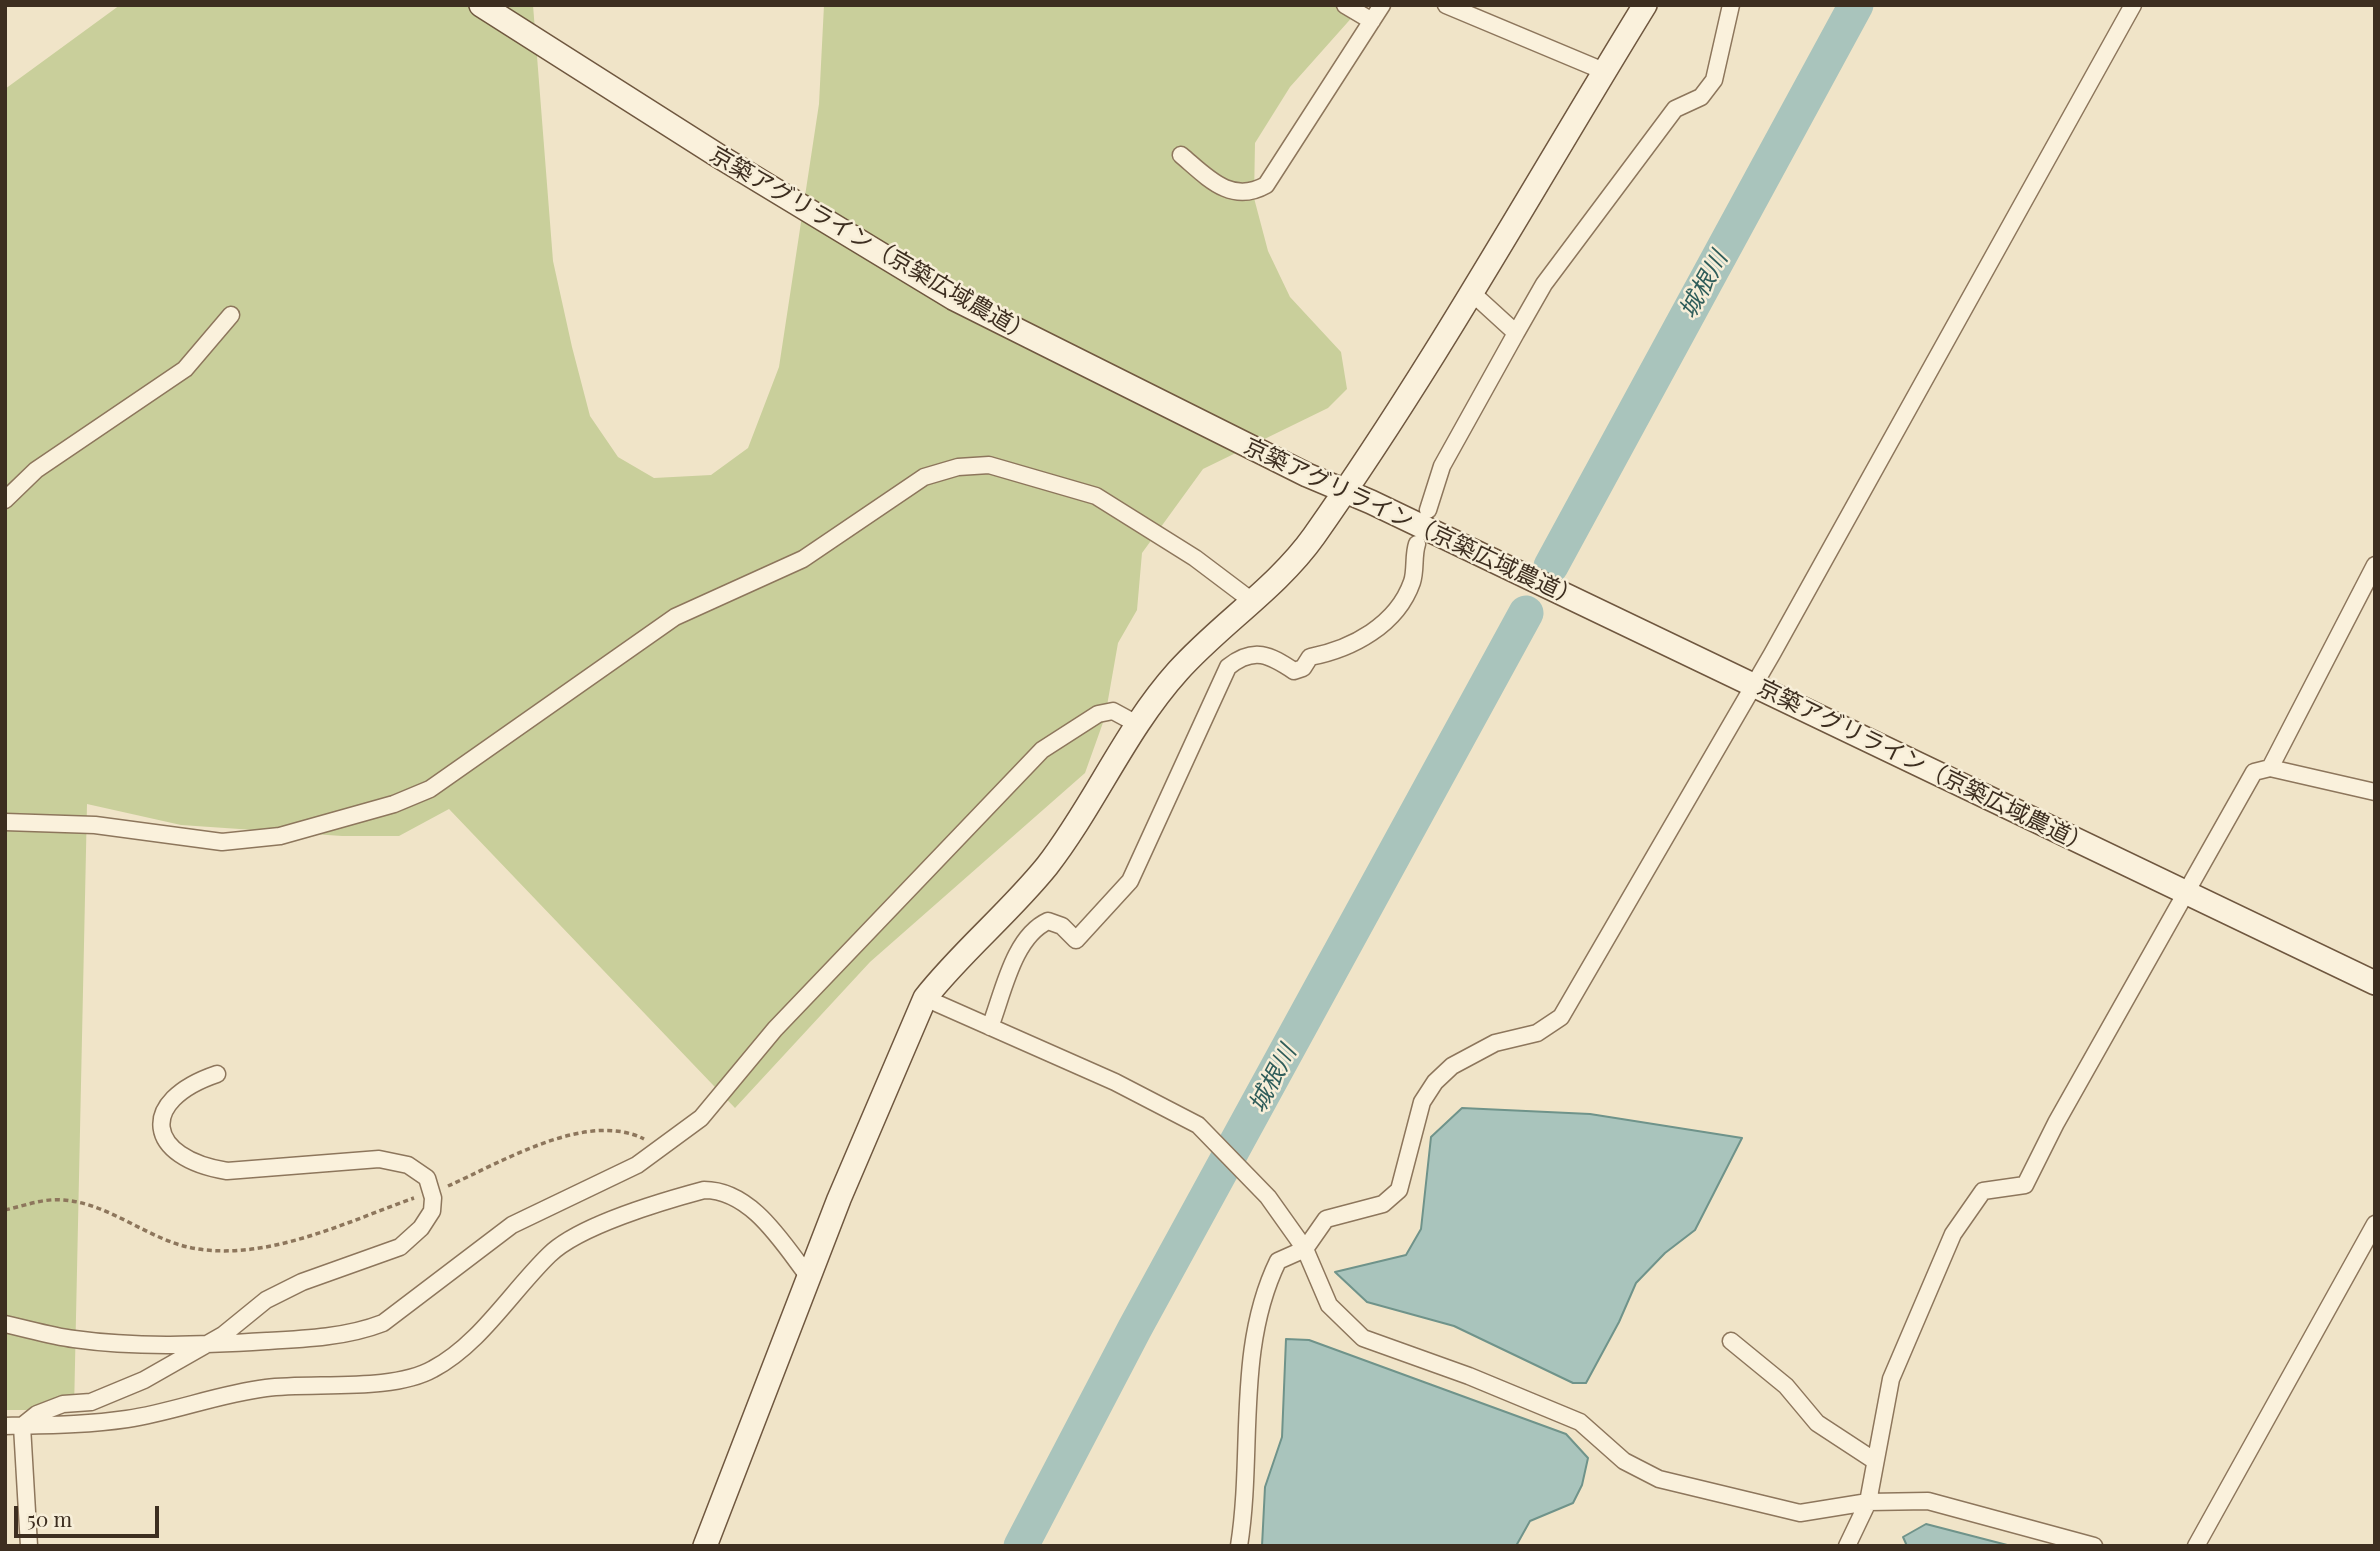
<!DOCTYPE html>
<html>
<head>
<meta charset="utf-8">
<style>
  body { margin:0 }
  #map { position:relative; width:2380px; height:1551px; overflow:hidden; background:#f0e4c8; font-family:"Playfair Display",serif }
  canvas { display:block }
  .frame { position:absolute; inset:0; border:7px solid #3d2e20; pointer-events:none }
  .scale { position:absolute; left:14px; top:1506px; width:145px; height:32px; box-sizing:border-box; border:4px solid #3d2e20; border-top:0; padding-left:9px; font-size:21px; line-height:24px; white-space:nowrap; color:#3d2e20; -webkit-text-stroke:5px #f7eed8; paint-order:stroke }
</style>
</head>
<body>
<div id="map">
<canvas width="2380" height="1551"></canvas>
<div class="frame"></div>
<div class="scale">50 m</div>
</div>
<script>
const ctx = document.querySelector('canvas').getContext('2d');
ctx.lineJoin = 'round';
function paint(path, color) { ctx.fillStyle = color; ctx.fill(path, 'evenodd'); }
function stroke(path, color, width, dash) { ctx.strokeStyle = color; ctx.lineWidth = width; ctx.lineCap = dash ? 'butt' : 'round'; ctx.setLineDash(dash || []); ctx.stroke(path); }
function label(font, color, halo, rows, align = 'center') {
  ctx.font = font + ' "Playfair Display","Noto Sans JP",serif'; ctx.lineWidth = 5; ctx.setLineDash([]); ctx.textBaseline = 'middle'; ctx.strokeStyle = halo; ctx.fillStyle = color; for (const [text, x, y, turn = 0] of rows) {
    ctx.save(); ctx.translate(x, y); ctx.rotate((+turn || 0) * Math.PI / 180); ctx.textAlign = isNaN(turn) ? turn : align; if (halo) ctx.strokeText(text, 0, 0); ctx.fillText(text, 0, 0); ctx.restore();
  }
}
paint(new Path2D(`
  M120,5H533L553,261L572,347L590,416L618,457L654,478L711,475L748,448L779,367L819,104L824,5H1363L1290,87L1255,143L1254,198L1268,251L1290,297L1341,352L1347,389L1328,408L1203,469L1142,553L1137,610L1118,643L1105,717L1085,773L870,962L735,1108L449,809L399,836H342L181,825L87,804L74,1410H5V89Z`), '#c9cf9b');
const water = new Path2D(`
  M1462,1108L1590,1114L1742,1138L1695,1230L1665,1253L1636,1283L1619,1322L1586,1383H1573L1454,1326L1367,1302L1335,1272L1406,1255L1421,1229L1431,1137Z
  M1286,1339L1309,1340L1566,1434L1588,1458L1582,1485L1573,1503L1530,1521L1516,1546H1262L1265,1487L1282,1437Z
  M1926,1524L2011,1546H1907L1903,1537Z`);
paint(water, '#a9c4bc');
stroke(water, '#6f938a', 2);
stroke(new Path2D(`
  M1551,566L1856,5
  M1021,1546L1135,1328L1526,613`), '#a9c4bc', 35);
const street = new Path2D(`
  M1345,5L1372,21
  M1446,5L1606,72
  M1181,155C1207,177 1231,205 1266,185L1382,5
  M1516,333L1544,284L1675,109L1701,97L1714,80L1731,5
  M5,500L36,470L185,369L231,315
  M1428,510L1442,466L1516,333L1470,291
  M2270,768L2375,565
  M5,822L95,825L222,842L280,836L394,804L430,789L675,617L803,559L924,477L958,467L989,465L1096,496L1195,558L1252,601
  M925,998L1115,1082L1198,1125L1268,1197L1305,1249L1329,1305L1363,1338L1469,1376L1580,1422L1624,1461L1659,1479L1800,1513L1868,1502L1928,1501L2094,1546
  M990,1027C1003,994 1013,937 1048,921L1062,926L1076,940L1130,881L1228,667C1254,646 1270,655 1294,671L1303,668L1310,657C1352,649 1397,625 1412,582C1416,570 1413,556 1417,544
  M5,1324C28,1329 51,1336 74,1339C137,1348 203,1345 267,1341C306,1339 347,1337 383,1323L512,1225L637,1165L701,1118L775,1029L1042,750L1098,714L1113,711L1137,724
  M1731,1341L1786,1386L1817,1423L1875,1461
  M5,1426C46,1425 86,1425 127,1419C174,1412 218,1394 266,1388C314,1382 392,1392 433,1369C480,1344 511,1292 549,1255C578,1226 663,1201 704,1190C751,1190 782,1242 808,1276
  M22,1426L37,1414L63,1404L91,1402L144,1380L223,1335L266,1300L302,1282L400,1247L421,1228L432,1211L433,1198L427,1178L408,1165L379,1159L227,1171C146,1158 137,1101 217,1074
  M22,1426L29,1546
  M1239,1546C1254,1452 1235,1349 1278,1261L1305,1249L1326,1219L1383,1204L1399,1190L1422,1102L1435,1082L1452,1066L1495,1043L1537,1033L1561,1017L1772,654L2133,5
  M1847,1546L1868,1502L1891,1379L1953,1234L1983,1191L2025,1185L2056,1123L2254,772L2270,768L2375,792
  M2196,1546L2375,1224`);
const secondary = new Path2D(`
  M481,5L717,155L953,298L1307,475L1371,502L2375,983
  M705,1546L839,1199L925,998C962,951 1009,913 1047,866C1095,804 1125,730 1178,671C1220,624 1277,588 1314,536C1434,366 1536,182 1645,5`);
stroke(street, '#8d765c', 19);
stroke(secondary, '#6f573f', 26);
stroke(new Path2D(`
  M448,1186C502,1162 587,1110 644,1139
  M5,1210C24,1206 43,1198 63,1200C109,1203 147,1239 192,1248C267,1262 346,1222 414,1198`), '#8d765c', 3.5, [5, 3.5]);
stroke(street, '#faf1dc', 16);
stroke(secondary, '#faf1dc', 23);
label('23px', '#3d2e20', '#f7eed8', [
  ["京築アグリライン（京築広域農道）",871,245,30],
  ["京築アグリライン（京築広域農道）",1412,523,25],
  ["京築アグリライン（京築広域農道）",1924,767,26]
]);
label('italic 24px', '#2f5d5a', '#f7eed8', [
  ["城根川",1704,285,-61],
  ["城根川",1273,1079,-62]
]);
</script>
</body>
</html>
